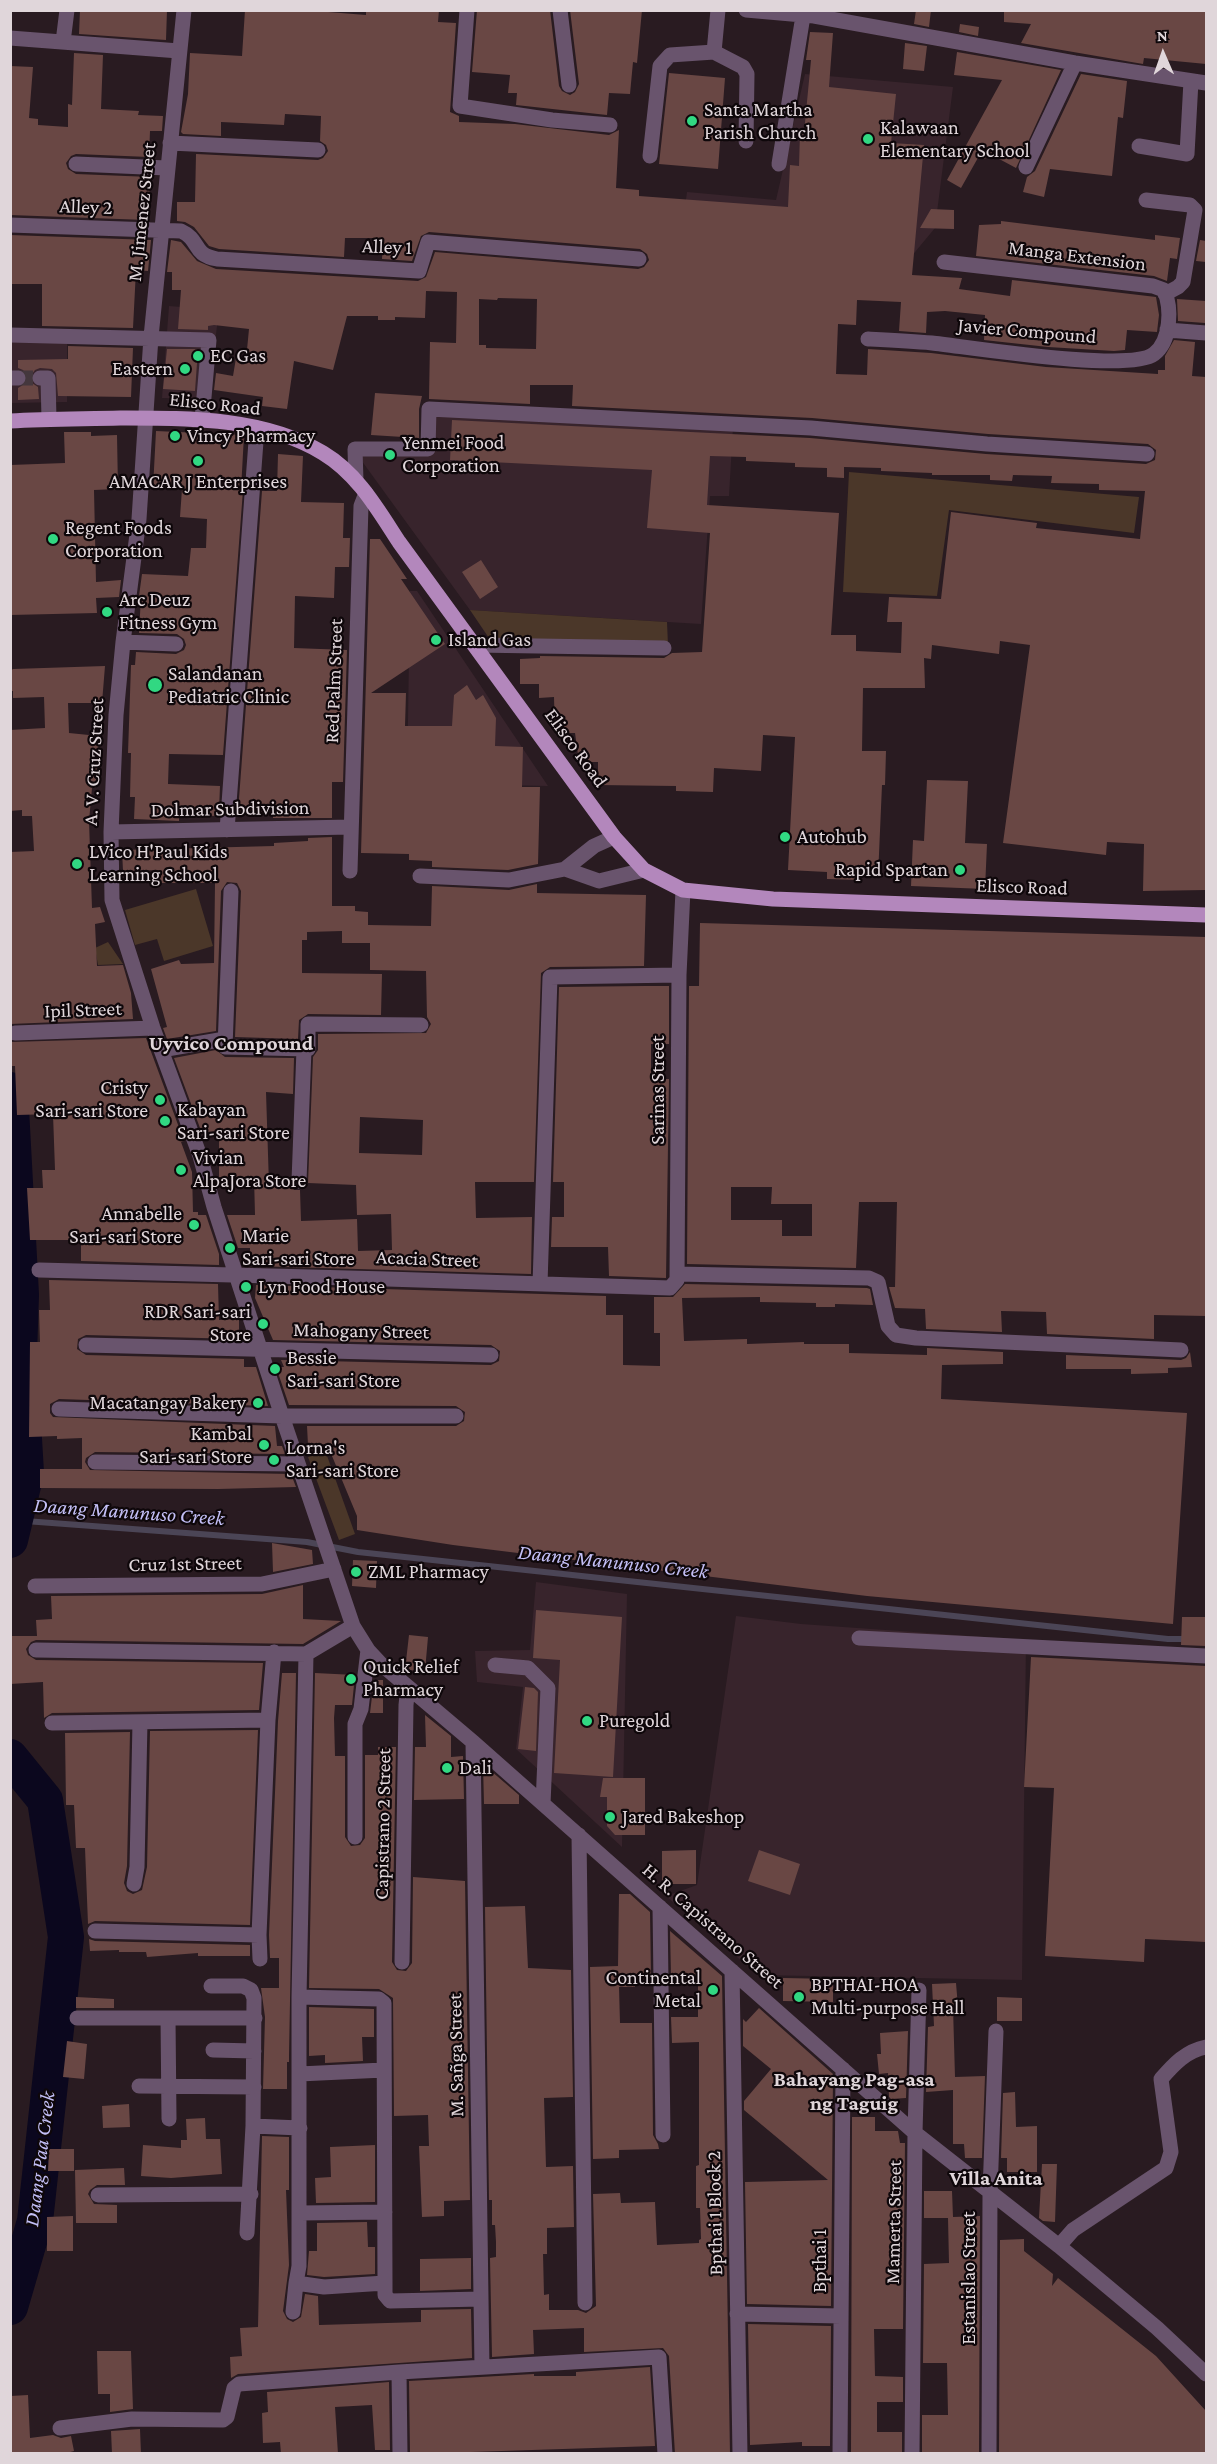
<!DOCTYPE html>
<html>
<head>
<meta charset="utf-8">
<style>
  body { margin:0 }
  #map { position:relative; width:1217px; height:2464px; overflow:hidden; background:#291b21; font-family:"Crimson Pro",serif }
  canvas { display:block }
  .frame { position:absolute; inset:0; border:12px solid #e0d6da; pointer-events:none }
  .north { position:absolute; left:1133px; top:24px; width:60px; height:60px; -webkit-text-stroke:4px #0e070a; paint-order:stroke; rotate:358deg; font-size:16px; font-weight:700; line-height:24px; text-align:center; color:#e0d6da }
  .north::after { content:''; display:block; margin:auto; width:21px; height:27px; background:#e0d6da; clip-path:polygon(50% 0,100% 100%,50% 72%,0 100%) }
</style>
</head>
<body>
<div id="map">
<canvas width="1217" height="2464"></canvas>
<div class="frame"></div>
<div class="north">N</div>
</div>
<script>
const ctx = document.querySelector('canvas').getContext('2d');
ctx.lineJoin = 'round';
function paint(path, color) { ctx.fillStyle = color; ctx.fill(path, 'evenodd'); }
function stroke(path, color, width, dash) { ctx.strokeStyle = color; ctx.lineWidth = width; ctx.lineCap = dash ? 'butt' : 'round'; ctx.setLineDash(dash || []); ctx.stroke(path); }
function label(font, color, halo, rows, align = 'center') {
  ctx.font = font + ' "Crimson Pro",serif'; ctx.lineWidth = 4.5; ctx.setLineDash([]); ctx.textBaseline = 'middle'; ctx.strokeStyle = halo; ctx.fillStyle = color; for (const [text, x, y, turn = 0] of rows) {
    ctx.save(); ctx.translate(x, y); ctx.rotate((+turn || 0) * Math.PI / 180); ctx.textAlign = isNaN(turn) ? turn : align; if (halo) ctx.strokeText(text, 0, 0); ctx.fillText(text, 0, 0); ctx.restore();
  }
}
paint(new Path2D(`
  M805,74L953,87L935,228L886,287L677,268L687,192L776,200Z
  M169,306L219,310L208,399L162,398Z
  M10,342H67V402L11,403Z
  M431,412L733,427L729,496H710L701,624L470,610L356,453L431,454Z
  M410,591H417L548,786L407,783Z
  M536,1582L627,1594L622,1847L516,1749L523,1687L477,1682L475,1651L530,1650Z
  M736,1616L801,1624L1026,1640L1022,1980L758,1975L666,1896L697,1885Z`), '#38242c');
paint(new Path2D(`
  M849,472L1139,497L1134,533L949,510L937,596L843,592Z
  M470,610L667,622L668,645L493,644Z
  M196,889L213,946L164,961L157,939L135,945L125,910Z
  M108,942L123,964L98,965L95,948Z
  M325,1450L355,1534L339,1540L308,1457Z`), '#4b3729');
stroke(new Path2D(`
  M16,1523L25,1521L307,1542L358,1552L1168,1639H1188`), '#4b4556', 6);
stroke(new Path2D(`
  M10,1090L21,1295L19,1354L26,1473L10,1540
  M10,1757L45,1800L66,1937L35,2221L10,2307`), '#0b071e', 36);
paint(new Path2D(`
  M80,10H167L166,40L79,34Z
  M245,10H303L366,15V10H439L438,22L456,23L450,112L459,116V122L515,124L609,135L619,130L616,188L639,190V196L788,207L790,165L799,166L800,133H804L811,60H806L810,32L833,33L829,87L896,94L891,143L924,145L912,275L962,278L959,289L1010,296L1012,280L1156,297L1159,315L1157,332L1127,330L1125,350L1114,351L1048,347L984,340L985,315L945,311L927,312L926,333L899,331L901,302L857,300L856,325L838,324L836,374L867,375L868,349L931,353L1046,367L1158,374V370H1165V356L1174,340L1195,342L1192,376L1206,377V890L1143,891L1144,844L1107,842L1106,855L1003,843L1030,645L1000,641L999,654L932,645L931,659L924,658L925,688H863L862,751H886L885,785H882L878,877L858,876V880L827,879V872L788,870L795,737L763,735L761,771L714,768L713,792L676,791V786L598,785V762H579L575,733H555L554,697L539,698V684H520V659L540,658V656L664,658L672,653L702,652L710,533L647,528L652,470L450,460L452,420L810,438L986,454L1146,464L1155,460L1156,450L1148,444L988,434L812,418L572,406L573,385H530V404L429,399L430,342L456,343L457,292L426,291L425,318L395,317V320H378V316H347L333,370L294,361L287,409L262,406L263,397L214,390L216,373L233,376L236,358L246,360L249,329L214,325L208,326V330L178,329L181,290H172V272H167L171,240L181,242L197,261L216,269L418,281L426,277L435,252L638,269L644,267L649,260L647,254L640,249L429,232L421,236L412,261L382,259L383,238H345L344,257L219,249L209,246L194,227L185,222L177,221V202H195L196,154L318,160L323,158L328,151L326,145L320,141L321,116L285,114L284,125L221,122V136L183,134L181,132L188,94L190,53L242,56ZM498,298L537,299L536,349L486,348V345H479V299L497,300ZM710,456L746,457V461L795,463V467L827,468V477L844,478V467L881,468V471L932,473V475H990V480L1012,481L1013,475L1052,476L1051,483L1099,484V490L1145,491L1140,539L1036,528L1037,523L951,512L941,599L889,597L887,622H902L901,653L856,651V635H831L839,513L707,505Z
  M477,10H550L559,86L562,91L570,95L575,92L579,84L570,10H642L637,63L633,62L630,94L609,93L607,115L516,105L517,93H508L510,75L472,72Z
  M916,10H931L929,27L914,24Z
  M1004,10H1206V64L1144,58L1143,64L1021,43L1031,24L1004,22Z
  M960,24L979,27L978,36L959,32Z
  M905,43L927,46L924,71L903,69Z
  M957,52L1061,70L1016,168L988,153L985,159L979,156L961,188L947,180L1002,80L954,75Z
  M74,53L103,55L101,109L139,111L138,115L163,116L162,131H150L149,157L76,154L71,156L66,163L68,169L76,174L151,177L146,220L10,215V66L33,67L29,118L38,119V125L68,127V104L72,105Z
  M669,73L725,78L718,169L659,164Z
  M1081,74L1127,81L1123,118L1118,117L1112,176L1050,169L1044,197L1023,192L1027,177L1035,171Z
  M931,209L954,210V229L920,228Z
  M1001,221L1155,240V235L1180,238L1177,259L1170,258L1167,281L1154,276L976,256L979,225L1001,224Z
  M10,235L151,240L148,271L136,270L133,328L42,326V284H10Z
  M1200,240L1206,241V262L1196,261Z
  M1177,299L1206,301L1205,323L1178,321Z
  M68,346L133,348L131,397L58,396L56,373L52,369L40,368L35,370L30,377L32,383L38,387L39,399L18,400V388L26,383L28,377L23,370L18,368V360L68,359Z
  M167,349H198L195,391L163,389Z
  M375,393L422,396L419,409V438L371,435Z
  M156,431L244,435L241,490H243L223,755L169,754L168,784L220,786L219,811H215V816L179,814V821L134,819L135,797H130L131,753H128L131,665H135L136,652L176,654L184,650L186,645L184,639L177,634L139,633L141,596H139L142,574L188,576L191,548H206L207,519L180,517L182,489L153,488Z
  M64,432H91V436L117,435L118,489L94,490L96,582L121,580L119,597L96,598L97,613L10,615V465L65,463Z
  M278,454L303,456L301,502L344,503L343,538H350L349,567H335L334,598L295,596L294,648L347,650L343,782H332V818H273V814L238,812L262,491H277Z
  M370,539H380L407,579H401L445,644L371,693H406L405,726H452L454,695L467,685L476,700L483,695L496,718L495,746L523,747L522,787H540L538,864L508,870L432,867V861L409,860V854L361,853Z
  M481,560L498,587L480,599L462,572Z
  M105,666L102,703H68L69,733L99,736L96,788H92L89,821L92,908L100,907L105,922L95,924L97,966L123,965L131,993L133,1019L10,1024V852L34,851L32,816H22V810L10,811V730L45,728L44,697L13,698V691H10V671L13,669Z
  M927,780L968,781L965,843L987,844L985,889L911,886L913,840L924,841Z
  M332,837V906H355V911L368,912V925L431,926L432,886L509,890L537,884V893L646,895L644,966L550,967L541,973L534,1182H475L476,1218L532,1217L531,1274L253,1266V1255H250V1248H238L227,1215H255L254,1177H219V1131L203,1136L174,1058L216,1050L225,1057L294,1058L293,1094L266,1092L269,1185L290,1184L294,1190H300L301,1221L357,1219L358,1251L392,1250L391,1214L357,1215L356,1185L308,1183L313,1057L318,1050V1034L426,1033L431,1024L427,1017L426,971L370,970V943H342V931L307,932V940H302V973L382,974L381,1015L308,1014L299,1020L298,1039L235,1037L241,891L237,883L227,882L221,891L216,1031L167,1039L163,1028L167,1027L151,969L179,960L181,964L214,963L215,883H159L158,870L123,871L122,850L274,846V843L308,841V838ZM360,1117L423,1120L422,1155L359,1153Z
  M700,923L1206,937V1316L1154,1315V1339L1047,1334L1046,1312L1001,1311L1002,1332L926,1329L925,1309L895,1308L889,1287H895L897,1202H859L856,1268L687,1264L689,986H699ZM731,1187H772L771,1204H812V1236H782V1220H731Z
  M644,986H669V1044H651V1079H669L666,1278L609,1276L608,1247H551L552,1217H564V1182H553L559,987Z
  M146,1038L184,1141L181,1142L192,1172L193,1212H198V1215H206L219,1254V1265L81,1261V1240H30L27,1188H43L42,1170H55L53,1114L17,1115L15,1066H10V1042Z
  M49,1280L218,1284L219,1320L239,1319V1339L86,1335L78,1339L77,1349L86,1355L244,1359V1367H256L268,1406L59,1399L50,1404V1413L53,1417L275,1426L277,1446H282L285,1454L95,1452L86,1458L85,1462L90,1470L291,1474L296,1487L218,1489L40,1488V1469H82V1438L57,1439V1436L29,1437L30,1342H40L39,1310H50Z
  M685,1284L867,1288L870,1289L873,1305L835,1304V1307H816V1303L760,1302V1297L682,1298L684,1341L747,1339V1344L804,1342V1344H849V1353L927,1355V1348L1003,1352V1364L942,1365L941,1399L1187,1413L1173,1624L867,1596L453,1545L357,1530V1516L327,1444L308,1445L307,1426H456L464,1421L465,1412L456,1406L289,1405L276,1367H284L281,1360L491,1365L499,1361L500,1351L491,1345L273,1340L255,1298L256,1285L606,1296V1315H623V1365L660,1366V1333H654V1297H673Z
  M1190,1352L1192,1367L1168,1368V1373L1131,1374V1369H1066V1355L1181,1360L1186,1358Z
  M272,1543L312,1550L313,1564L273,1572Z
  M353,1560L377,1561L376,1588L352,1586Z
  M303,1585V1619L341,1621L303,1644L36,1640L31,1642L26,1649L28,1655L36,1660L263,1663L259,1710L52,1713L44,1718L43,1682L10,1684V1636H37L36,1620L52,1619L51,1596L262,1594Z
  M536,1610L622,1617L613,1777L554,1773L560,1660L533,1658Z
  M1182,1617H1206V1646L1181,1645Z
  M409,1635L428,1637L425,1671L405,1670Z
  M1031,1657L1206,1666V1942L1145,1939L1144,1962L1045,1956L1054,1788L1024,1787Z
  M282,1673H296L289,2056V2062H287V2089H263L265,2017L261,1988H279V1958H270L269,1935L278,1721Z
  M315,1673L355,1675L352,1705H335L334,1718L335,1756H345V1837L351,1846L360,1845L365,1838V1755H378V1747H396L392,1962L397,1970L406,1971L412,1963L413,1877L465,1881L470,2200L444,2201V2216L422,2217L419,2146H429L428,2115L394,2116L393,1998L379,1989L309,1988Z
  M374,1680H383V1713H370Z
  M525,1687L534,1688L538,1692L536,1751L518,1749Z
  M425,1715L451,1736V1757L463,1756L464,1799L414,1800L415,1747H426Z
  M258,1730L250,1925L95,1921L88,1924L85,1848H76L74,1805H66L65,1733L130,1732L127,1866L124,1883L127,1891L133,1894L142,1890L147,1867L150,1731Z
  M483,1764L519,1795V1804H484Z
  M603,1778H645V1835H615L607,1826V1797H600Z
  M696,1850V1884H662V1851Z
  M759,1850L800,1864L790,1895L748,1881Z
  M619,1894H630L650,1912L651,1976H635V1987H619L620,2023H652L653,2135L658,2144L659,2149L619,2150V2158L593,2159L590,1967L618,1966Z
  M525,1906L528,1968L571,1970L573,2097L544,2098L546,2167L573,2166L574,2227L547,2228V2254H543L544,2295L549,2294V2310H578L586,2313L596,2306L593,2194L620,2193L621,2203L655,2202L657,2245L699,2243V2240L701,2239L700,2208H696V2166L699,2165V2042L672,2043L671,2017H698V1977L671,1976L670,1931L722,1976L730,2454H675L669,2356L663,2348L584,2352V2328L533,2330L534,2354L492,2357L490,2258L496,2257V2242L495,2225H492V2200H489L485,1907Z
  M89,1939L95,1941L250,1945V1956H198V1953L147,1957L146,1952H119V1950L90,1951Z
  M783,1978L833,1979V2002L783,2001Z
  M956,1983L958,2007H953L955,2077L985,2076L982,2158H965L964,2144H953V2090L926,2092L928,2027L934,2026L932,1984Z
  M76,1997L114,1999V2008H76Z
  M997,1997L1022,1998V2021H997Z
  M309,2007L374,2009V2037H362L363,2061L325,2063V2055L309,2056Z
  M759,2008L833,2074L831,2306L747,2304L745,2182L828,2180L744,2110V2101L771,2069L743,2046V2019L746,2022Z
  M908,2031L906,2098L891,2099L889,2097L888,2073L879,2074L877,2054H881L880,2033Z
  M67,2041L87,2044L84,2079L63,2077Z
  M1015,2092L1016,2127L1037,2126V2172H1007V2158H1001L1003,2093Z
  M129,2104L130,2127L103,2128L102,2106Z
  M852,2117H875V2131H898L900,2143H905L903,2329H874L875,2376L903,2377V2402H877V2432H902V2454H851Z
  M205,2118L206,2139H220L222,2174L171,2178L141,2176L143,2145L181,2148V2140H187L186,2119Z
  M262,2136L289,2137V2190H286L289,2265L283,2311L287,2319L293,2322L301,2317L305,2294L318,2296L319,2325L421,2322V2310L471,2309L472,2358L238,2374L231,2378L230,2357L242,2356L240,2328L258,2327Z
  M375,2145V2202L316,2203L315,2178L331,2177L330,2147Z
  M49,2149H74V2171H48Z
  M1042,2164H1057L1055,2222L1043,2221L1039,2218Z
  M124,2168L125,2185H97L90,2190L88,2194L94,2204L117,2205V2223H76L75,2170Z
  M924,2191H952L953,2217L980,2216L979,2454H922V2415H948L947,2363H923L924,2264L949,2263L948,2218H924Z
  M73,2216V2251H47V2217Z
  M367,2222L368,2247H375V2274L324,2277L307,2275L309,2251H317V2223Z
  M1024,2239V2251L1053,2274L1052,2286L1058,2278L1156,2356L1206,2411V2454H999L1000,2240Z
  M471,2258V2289L420,2291V2259Z
  M748,2324L831,2326L830,2446H802V2442L750,2445Z
  M97,2351H131L133,2409L110,2412V2394H98Z
  M650,2367L655,2446L410,2454L409,2381L534,2374V2376H576V2372Z
  M389,2382L390,2450H375L372,2405L335,2407L338,2454H281L280,2442L263,2443L262,2413L268,2412L267,2392Z
  M28,2395L30,2438L53,2435L61,2438L71,2436L74,2451L63,2454H10V2396Z
  M140,2429L141,2454H112L111,2431Z`), '#694744');
stroke(new Path2D(`
  M18,378H40`), '#44373d', 15, [15, 8]);
stroke(new Path2D(`
  M184,10L151,337L139,519L123,642L116,715L111,832L112,900L153,1028L200,1156L214,1207L282,1416L353,1626L368,1650L381,1664L473,1742L915,2133L1059,2246L1157,2328L1206,2374
  M467,10L460,106L552,120L610,125
  M560,10L569,85
  M746,10L814,16L1075,63L1206,83
  M10,38L179,51
  M63,42L67,10
  M714,52L743,67L747,74L746,141
  M170,143L318,150
  M1139,146L1187,154L1191,81
  M650,156L660,66L670,55L714,52L718,10
  M76,164L167,168
  M779,164L803,16
  M1026,167L1075,63
  M1146,200L1190,205L1195,210L1183,282L1178,287L1165,294
  M10,225L181,231C201,240 191,254 217,259L419,271L428,242L639,259
  M1167,330L1206,333
  M10,335L209,340L202,420
  M868,339C889,340 911,341 932,343C969,347 1129,373 1154,354C1171,341 1172,308 1164,290L1153,286L944,262
  M10,378H18
  M40,378H48L49,419
  M356,481L355,449H428L429,409L811,428L987,444L1147,454
  M123,642L176,644
  M475,645L664,648
  M227,830L257,428
  M111,832L350,827
  M565,869L599,881L644,870
  M350,871L361,506L366,493
  M420,876L509,880L565,869L594,846L614,837
  M231,891L225,1047L308,1049V1024L421,1025
  M15,1033L153,1028
  M161,1050L225,1039
  M299,1181L304,1049
  M39,1270L387,1279L670,1288L677,1280L679,975L683,890
  M677,1274L869,1278L878,1282L888,1326L896,1335L916,1338L1181,1350
  M540,1284L550,977L679,975
  M86,1345L491,1355
  M59,1409L282,1416H456
  M95,1462L298,1464
  M35,1586L262,1584L334,1569
  M859,1638L1206,1656
  M36,1650L306,1654L353,1626
  M306,1654L299,1997V2266L296,2283L324,2287L385,2283V2295L390,2301L481,2299
  M495,1665L528,1668L548,1688L543,1804
  M52,1723L268,1720
  M473,1742L482,2367
  M579,1835L585,2303
  M355,1837V1724L361,1709L368,1650
  M134,1884L137,1867L140,1722
  M660,1907L663,2135
  M95,1931L259,1935
  M260,1959L259,1935L268,1720L274,1652
  M402,1962L406,1705L408,1687
  M732,1971L740,2454
  M211,1986H243L251,1990L254,1998L253,2126L300,2128
  M299,1997L379,1999L384,2003L385,2283
  M77,2018H255
  M168,2018L169,2119
  M213,2050L254,2051
  M299,2074L384,2070
  M139,2086L254,2087
  M98,2195L251,2194
  M300,2213L385,2212
  M247,2233L253,2126
  M1059,2246L1073,2230L1166,2168L1171,2152L1161,2079C1174,2064 1186,2051 1206,2047
  M293,2312L296,2283
  M737,2314L841,2316
  M399,2372L400,2454
  M60,2428L132,2419L223,2420L227,2417L234,2388L239,2384L399,2372L659,2357L665,2454
  M840,2454L843,2069
  M912,2454L915,2133L919,1990
  M989,2454L990,2192L996,2031`), '#69546d', 15);
stroke(new Path2D(`
  M10,421C47,419 83,419 120,418C187,418 264,417 323,453C358,474 378,510 399,542L614,837L644,870L683,890L773,899L1206,915`), '#b387bc', 15);
for (const [x, y, r, color] of [
  [692,121,6,"#31d882"],
  [868,139,6,"#31d882"],
  [198,356,6,"#31d882"],
  [185,369,6,"#31d882"],
  [175,436,6,"#31d882"],
  [390,455,6,"#31d882"],
  [198,461,6,"#31d882"],
  [53,539,6,"#31d882"],
  [107,612,6,"#31d882"],
  [436,640,6,"#31d882"],
  [155,685,8,"#31d882"],
  [785,837,6,"#31d882"],
  [77,864,6,"#31d882"],
  [960,870,6,"#31d882"],
  [160,1100,6,"#31d882"],
  [165,1121,6,"#31d882"],
  [181,1170,6,"#31d882"],
  [194,1225,6,"#31d882"],
  [230,1248,6,"#31d882"],
  [246,1287,6,"#31d882"],
  [263,1324,6,"#31d882"],
  [275,1369,6,"#31d882"],
  [258,1403,6,"#31d882"],
  [264,1445,6,"#31d882"],
  [274,1460,6,"#31d882"],
  [356,1572,6,"#31d882"],
  [351,1679,6,"#31d882"],
  [587,1721,6,"#31d882"],
  [447,1768,6,"#31d882"],
  [610,1817,6,"#31d882"],
  [713,1990,6,"#31d882"],
  [799,1997,6,"#31d882"]
]) { const dot = new Path2D(); dot.arc(x, y, r, 0, 2 * Math.PI); ctx.fillStyle = color; ctx.fill(dot); stroke(dot, '#0e070a', 2); }
label('20px', '#e0d6da', '#0e070a', [
  ["Santa Martha",704,110],
  ["Parish Church",704,133],
  ["Kalawaan",880,128],
  ["Elementary School",880,151],
  ["EC Gas",210,356],
  ["Eastern",173,369,"right"],
  ["Vincy Pharmacy",187,436],
  ["Yenmei Food",402,443],
  ["Corporation",402,466],
  ["AMACAR J Enterprises",198,482,"center"],
  ["Regent Foods",65,528],
  ["Corporation",65,551],
  ["Arc Deuz",119,600],
  ["Fitness Gym",119,623],
  ["Island Gas",448,640],
  ["Salandanan",168,674],
  ["Pediatric Clinic",168,697],
  ["Autohub",797,837],
  ["LVico H'Paul Kids",89,852],
  ["Learning School",89,875],
  ["Rapid Spartan",948,870,"right"],
  ["Cristy",148,1088,"right"],
  ["Sari-sari Store",148,1111,"right"],
  ["Kabayan",177,1110],
  ["Sari-sari Store",177,1133],
  ["Vivian",193,1158],
  ["AlpaJora Store",193,1181],
  ["Annabelle",182,1214,"right"],
  ["Sari-sari Store",182,1237,"right"],
  ["Marie",242,1236],
  ["Sari-sari Store",242,1259],
  ["Lyn Food House",258,1287],
  ["RDR Sari-sari",251,1312,"right"],
  ["Store",251,1335,"right"],
  ["Bessie",287,1358],
  ["Sari-sari Store",287,1381],
  ["Macatangay Bakery",246,1403,"right"],
  ["Kambal",252,1434,"right"],
  ["Sari-sari Store",252,1457,"right"],
  ["Lorna's",286,1448],
  ["Sari-sari Store",286,1471],
  ["ZML Pharmacy",368,1572],
  ["Quick Relief",363,1667],
  ["Pharmacy",363,1690],
  ["Puregold",599,1721],
  ["Dali",459,1768],
  ["Jared Bakeshop",622,1817],
  ["Continental",701,1978,"right"],
  ["Metal",701,2001,"right"],
  ["BPTHAI-HOA",811,1985],
  ["Multi-purpose Hall",811,2008]
], 'left');
label('20px', '#e0d6da', '#0e070a', [
  ["Alley 2",86,207,2],
  ["M. Jimenez Street",142,212,-84],
  ["Alley 1",387,247,2],
  ["Manga Extension",1077,256,7],
  ["Javier Compound",1027,331,5],
  ["Elisco Road",215,404,6],
  ["Red Palm Street",334,681,-88],
  ["Elisco Road",576,748,54],
  ["A. V. Cruz Street",94,762,-87],
  ["Dolmar Subdivision",230,809,-1],
  ["Elisco Road",1022,887,2],
  ["Ipil Street",83,1010,-2],
  ["Sarinas Street",658,1090,-90],
  ["Acacia Street",427,1259,2],
  ["Mahogany Street",361,1331,1],
  ["Cruz 1st Street",185,1564,-1],
  ["Capistrano 2 Street",383,1824,-89],
  ["H. R. Capistrano Street",713,1926,41],
  ["M. Sañga Street",456,2055,-91],
  ["Bpthai 1 Block 2",715,2213,-91],
  ["Mamerta Street",894,2222,-89],
  ["Bpthai 1",820,2261,-90],
  ["Estanislao Street",969,2278,-90]
]);
label('bold 21px', '#e0d6da', '#0e070a', [
  ["Uyvico Compound",231,1044],
  ["Bahayang Pag-asa",854,2080],
  ["ng Taguig",854,2104],
  ["Villa Anita",996,2179]
]);
label('italic 21px', '#c3bff6', '#0e070a', [
  ["Daang Manunuso Creek",129,1512,4],
  ["Daang Manunuso Creek",613,1562,6],
  ["Daang Paa Creek",40,2159,-83]
]);
</script>
</body>
</html>
